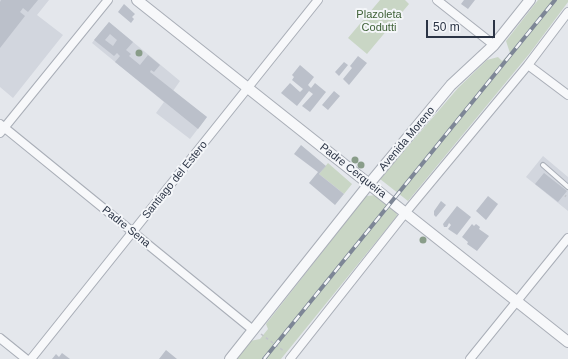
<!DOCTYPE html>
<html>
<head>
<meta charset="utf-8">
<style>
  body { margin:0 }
  #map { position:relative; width:568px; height:359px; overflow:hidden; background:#e4e7ec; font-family:Arial,sans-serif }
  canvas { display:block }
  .scale { position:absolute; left:426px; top:20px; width:69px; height:18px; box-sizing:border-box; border:2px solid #2b3445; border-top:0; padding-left:5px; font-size:12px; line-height:14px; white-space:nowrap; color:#2b3445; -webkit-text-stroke:3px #f4f6f9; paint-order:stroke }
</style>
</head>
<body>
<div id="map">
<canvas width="568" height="359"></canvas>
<div class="scale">50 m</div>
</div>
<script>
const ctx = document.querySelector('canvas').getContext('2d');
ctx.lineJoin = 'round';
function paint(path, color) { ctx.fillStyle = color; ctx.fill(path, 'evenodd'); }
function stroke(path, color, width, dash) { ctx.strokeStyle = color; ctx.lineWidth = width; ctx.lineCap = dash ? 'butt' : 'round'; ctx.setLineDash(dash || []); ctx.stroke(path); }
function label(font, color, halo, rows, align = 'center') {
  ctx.font = font + ' Arial,sans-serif'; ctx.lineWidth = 4; ctx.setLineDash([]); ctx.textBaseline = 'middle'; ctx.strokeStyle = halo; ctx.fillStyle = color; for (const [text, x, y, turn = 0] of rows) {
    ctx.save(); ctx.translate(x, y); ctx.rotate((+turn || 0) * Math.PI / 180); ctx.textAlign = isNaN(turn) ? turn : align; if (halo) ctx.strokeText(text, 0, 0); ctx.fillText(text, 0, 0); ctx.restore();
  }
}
paint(new Path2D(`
  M0,0H49L37,15L63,35L13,98L0,87Z
  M109,22L180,81L173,91L207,117L190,139L156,113L164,102L92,43Z
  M543,156L568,177V211L526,177Z`), '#d2d6de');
paint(new Path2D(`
  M380,0H405L409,4L367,54L348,38Z
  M538,0H568V2L530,53L408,201L380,179L458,88L487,60L498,57L502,61L510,53L506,41Z
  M328,163L352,184L344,194L319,174Z
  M377,195L396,209L397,216L281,359H236L250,341L260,339L268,329L266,324L366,196Z`), '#c9d6c5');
paint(new Path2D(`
  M1,0H38L28,12L23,8L20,12L25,16L0,48V2Z
  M464,0H475L468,9L461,4Z
  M124,4L135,14L132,17L134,19L131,23L118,12Z
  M109,22L133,42L126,50L131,54L129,56L140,65L148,55L160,65L154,72L151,70L150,72L207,117L198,129L115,62L120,56L117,53L114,56L94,40ZM110,34L117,40L113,46L105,40Z
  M358,56L367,63L349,85L343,79L352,68L350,66Z
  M344,62L348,65L339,76L335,72Z
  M300,65L314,77L308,85L311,88L315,83L326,92L310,112L302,106L313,94L309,91L297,106L281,93L290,83L300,92L303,89L292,80L294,77L292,75Z
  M334,91L340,96L328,110L322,105Z
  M301,145L326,166L319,174L344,194L335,205L309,183L318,172L294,154Z
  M544,173L567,191L558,202L535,184Z
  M488,196L498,204L486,220L476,211Z
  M441,201L446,205L436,217L434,215V211Z
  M457,206L471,217L457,235L448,229L451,225L449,223L447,227H444L443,224Z
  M472,224L474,226L476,224L480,227L479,229L489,236L477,251L467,244L468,242L462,237Z
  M166,350L177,359H159Z
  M62,353L70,359H52L56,354L59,357Z`), '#bbc0ca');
const service = new Path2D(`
  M543,165L568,187`);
const minor = new Path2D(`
  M437,0L494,45
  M528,65L568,95
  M0,124L253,330
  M0,133L108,0
  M0,338L26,359
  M31,359L318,0
  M290,359L406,212L528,65L568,12
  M470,359L568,238`);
const tertiary = new Path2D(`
  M137,0L568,342
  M230,359L369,184L451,85L494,45L530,0`);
stroke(service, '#a9aeb7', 6);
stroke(minor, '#a9aeb7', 10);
stroke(tertiary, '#a9aeb7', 12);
stroke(new Path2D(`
  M565,197L566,195
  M261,334L285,352`), '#c2c5cb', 1.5, [3, 3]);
stroke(service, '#f7f8fa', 4);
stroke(minor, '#f7f8fa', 8);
stroke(tertiary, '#f7f8fa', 10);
const rail = new Path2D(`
  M264,359L555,0`);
stroke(rail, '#7d8696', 4);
stroke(rail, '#f4f6f9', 2.5, [8]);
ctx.fillStyle = '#899d89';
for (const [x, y] of [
  [139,53],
  [355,160],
  [361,165],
  [423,240]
]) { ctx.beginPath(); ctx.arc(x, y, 3.5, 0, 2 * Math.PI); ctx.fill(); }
label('11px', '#3f6138', '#f4f6f9', [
  ["Plazoleta",379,15],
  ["Codutti",379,28]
]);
label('11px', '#2b3445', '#f4f6f9', [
  ["Avenida Moreno",407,139,-50],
  ["Padre Cerqueira",353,171,38],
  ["Santiago del Estero",175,180,-51],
  ["Padre Sena",126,227,39]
]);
</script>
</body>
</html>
